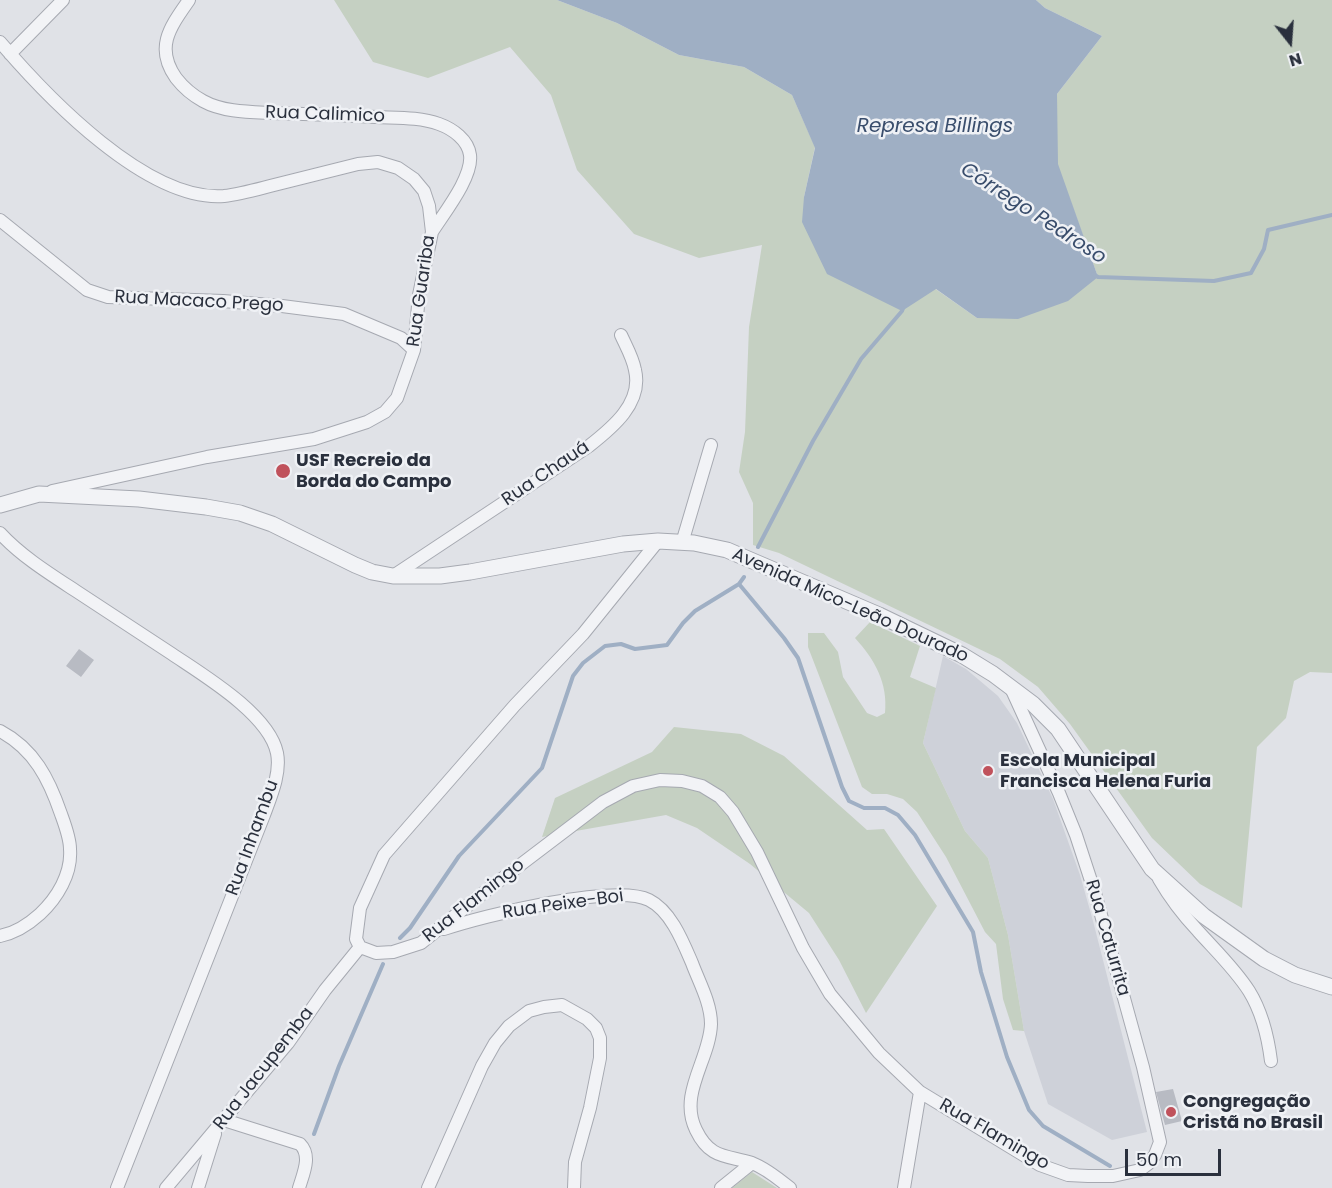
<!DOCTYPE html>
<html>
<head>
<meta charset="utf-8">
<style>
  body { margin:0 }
  #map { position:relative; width:1332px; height:1188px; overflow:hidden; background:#e0e2e7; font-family:Poppins,sans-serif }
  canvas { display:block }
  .north { position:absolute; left:1260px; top:12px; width:60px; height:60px; -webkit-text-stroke:4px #eff1f5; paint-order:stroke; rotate:163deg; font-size:16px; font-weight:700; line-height:24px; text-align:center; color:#2a303d }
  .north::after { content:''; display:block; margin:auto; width:21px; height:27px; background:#2a303d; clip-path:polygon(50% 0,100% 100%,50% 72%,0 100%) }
  .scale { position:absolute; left:1125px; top:1149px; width:96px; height:27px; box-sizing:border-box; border:3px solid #2a303d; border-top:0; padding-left:8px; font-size:18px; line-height:21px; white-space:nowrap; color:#2a303d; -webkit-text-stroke:4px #eff1f5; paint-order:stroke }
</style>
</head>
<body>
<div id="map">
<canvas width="1332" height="1188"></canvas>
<div class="north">N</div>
<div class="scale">50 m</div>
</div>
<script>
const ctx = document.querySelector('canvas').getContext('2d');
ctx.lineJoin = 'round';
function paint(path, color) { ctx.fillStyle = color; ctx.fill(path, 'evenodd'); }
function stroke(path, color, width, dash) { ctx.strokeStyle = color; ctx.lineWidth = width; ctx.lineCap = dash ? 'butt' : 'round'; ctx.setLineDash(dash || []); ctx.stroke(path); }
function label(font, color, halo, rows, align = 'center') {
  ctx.font = font + ' Poppins,sans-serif'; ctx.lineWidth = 5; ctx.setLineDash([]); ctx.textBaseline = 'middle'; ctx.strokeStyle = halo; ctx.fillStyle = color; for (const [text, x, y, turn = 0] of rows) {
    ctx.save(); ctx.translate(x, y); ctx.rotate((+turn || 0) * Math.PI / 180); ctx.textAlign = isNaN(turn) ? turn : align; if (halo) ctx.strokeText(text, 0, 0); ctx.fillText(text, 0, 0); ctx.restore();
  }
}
paint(new Path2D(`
  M943,656L966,669L998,696L1017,723L1053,799L1080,875L1093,921L1147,1132L1112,1140L1048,1104L1024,1031L1008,935L988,858L965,831L923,743Z`), '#ced1d9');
paint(new Path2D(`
  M334,0H557L617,23L679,55L744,67L792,95L815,147L804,197L977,318L1098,277L1057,164V94L1102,36L1045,8L1036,0H1332V673L1310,672L1294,681L1286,718L1257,747L1242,908L1200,884L1152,838L1070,724L1038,687L1000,659L779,553L753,545V503L739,472L745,432L749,327L762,245L699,258L634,234L577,170L551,95L510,47L428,78L373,62Z
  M870,622L920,646L910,677L936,688L923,743L965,831L988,858L1008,935L1024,1031L1013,1030L1003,999L996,944L985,932L946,857L917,812L903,799L887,794H872L862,787L808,647V633H824L838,652L843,677L867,713L877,717L885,713C888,683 875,660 855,638Z
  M674,727L741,734L784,756L867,830L884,829L937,906L866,1013L839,960L809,913L750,864L697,828L666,815L542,837L555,798L652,752Z
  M752,1172L777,1188H732Z`), '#c5d0c2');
paint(new Path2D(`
  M557,0H1036L1045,8L1102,36L1057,94L1058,164L1098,277L1068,301L1018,319L977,318L936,289L902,311L827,274L802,222L804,197L815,148L792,95L744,67L679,55L617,23Z`), '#9fafc4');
stroke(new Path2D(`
  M1093,274L1098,277L1214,281L1251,273L1264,249L1268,230L1332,215
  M758,547L813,441L861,359L902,311L903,308
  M739,584L784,638L798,658L842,787L849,801L864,808H885L898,815L915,835L973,932L981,972L1007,1057L1029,1110L1043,1126L1110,1166
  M400,938L410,928L459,856L542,768L573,676L583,663L605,646L621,644L635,649L667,645L683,623L695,611L739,584L744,577
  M314,1134L339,1066L383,964`), '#9fafc4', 4);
paint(new Path2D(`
  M79,649L94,660L81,677L66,666Z
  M1173,1089L1182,1121L1165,1125L1156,1092Z`), '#b8bbc3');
const minor = new Path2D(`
  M189,0C171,26 154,47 176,78C183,87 192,95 203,101C223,112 249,112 271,113C306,114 341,115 376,117C396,118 420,117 439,124C453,129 468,140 470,155C473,177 444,213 432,232
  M0,42C47,97 147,202 224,196C241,194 258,189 274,185C302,178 330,171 358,164L378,162L398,168L414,179L424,191L429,206L432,232L419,295L414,350L397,398L385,412L367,422L314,439L207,457L52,491
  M10,54L63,0
  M0,220L87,290L108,297L223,301L282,306L344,314L401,338L414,350
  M0,533C21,556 50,574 76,591C108,612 140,633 172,654C203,675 269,714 277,753C281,773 271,796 264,815L117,1188
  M658,541L583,634L515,705L384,855L360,908L356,939L360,947L376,953L393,952L421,943L482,894L603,802L633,786L660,780L682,781L702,786L720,797L733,812L757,852L803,948L830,994L879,1053L920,1092L1040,1165L1068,1175L1088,1176H1113L1140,1170L1148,1164L1155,1155L1160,1142L1143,1067L1095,893L1076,835L1059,793L1011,688
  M682,543L711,445
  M393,576L589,446C612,428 643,403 635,370C633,358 626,346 621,335
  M0,731C34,749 49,779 61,814C65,825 70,838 70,849C72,874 57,898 40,914C29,924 15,933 0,936
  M1159,879C1170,898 1183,915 1198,931C1215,950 1235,969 1249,991C1262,1012 1268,1037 1271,1061
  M444,929C482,916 615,883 649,900C671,911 683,942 692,963C699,982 711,1003 711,1024C710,1059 678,1094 696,1130C710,1159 726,1155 752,1163C765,1168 779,1179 790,1188
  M224,1120L300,1144C312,1156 303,1174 299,1188
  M166,1188L288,1043L325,990L360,947
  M198,1188L215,1134
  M428,1188L482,1066L495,1043L509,1026L529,1011L544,1007L562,1005L587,1019L596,1028L600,1038V1058L590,1108L575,1162L574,1188
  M721,1188L752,1163
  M904,1188L920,1092`);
const tertiary = new Path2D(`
  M0,505L39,494L139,499L206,507L240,513L272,524L355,565L372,572L393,576H440L470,572L623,544L658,541L694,543L727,550L879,615L962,655L993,674L1033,704L1058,729L1152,869L1204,916L1264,959L1295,975L1332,987`);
stroke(minor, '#a6a9b1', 14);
stroke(tertiary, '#a6a9b1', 17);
stroke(minor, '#f2f3f6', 12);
stroke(tertiary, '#f2f3f6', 15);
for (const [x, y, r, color] of [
  [283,471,8,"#c0525c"],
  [988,771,6,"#c0525c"],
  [1171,1112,6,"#c0525c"]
]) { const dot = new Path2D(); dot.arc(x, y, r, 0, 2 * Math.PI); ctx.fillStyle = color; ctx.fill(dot); stroke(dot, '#eff1f5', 2); }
label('18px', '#2a303d', '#eff1f5', [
  ["Rua Calimico",325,115,2],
  ["Rua Guariba",422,291,-82],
  ["Rua Macaco Prego",199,302,3],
  ["Rua Chauá",546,474,-34],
  ["Avenida Mico-Leão Dourado",850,606,24],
  ["Rua Inhambu",253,838,-70],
  ["Rua Flamingo",474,901,-38],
  ["Rua Peixe-Boi",563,905,-8],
  ["Rua Caturrita",1107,938,74],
  ["Rua Jacupemba",264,1069,-52],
  ["Rua Flamingo",994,1135,30]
]);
label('bold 18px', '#2a303d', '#eff1f5', [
  ["USF Recreio da",296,461],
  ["Borda do Campo",296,482],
  ["Escola Municipal",1000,761],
  ["Francisca Helena Furia",1000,782],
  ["Congregação",1183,1102],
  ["Cristã no Brasil",1183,1123]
], 'left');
label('italic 20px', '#394d6c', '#eff1f5', [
  ["Represa Billings",935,127],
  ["Córrego Pedroso",1033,214,33]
]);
</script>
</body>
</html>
